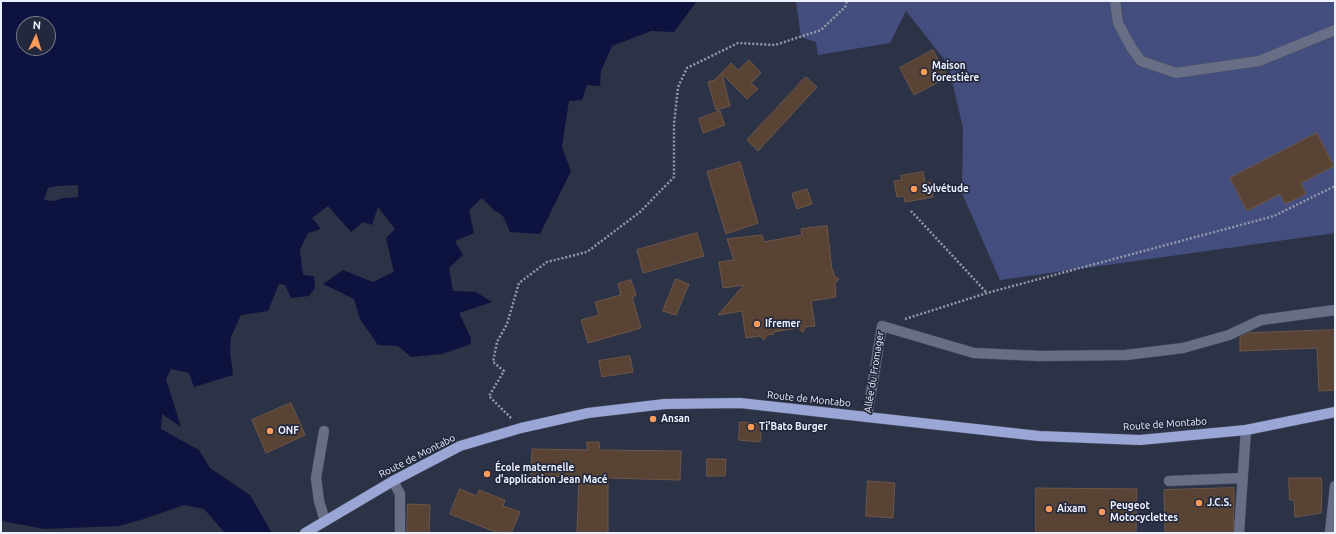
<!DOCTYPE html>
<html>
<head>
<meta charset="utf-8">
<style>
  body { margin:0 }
  #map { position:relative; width:1336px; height:534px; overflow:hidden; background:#2d3347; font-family:Ubuntu,sans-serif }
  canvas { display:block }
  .frame { position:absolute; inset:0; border:2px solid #edf1ff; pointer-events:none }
  .north { position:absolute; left:16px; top:16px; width:40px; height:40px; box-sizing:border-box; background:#23283d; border:1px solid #74788b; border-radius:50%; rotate:4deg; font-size:11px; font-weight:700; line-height:16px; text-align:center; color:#edf1ff }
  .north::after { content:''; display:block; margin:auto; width:14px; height:18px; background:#fe9b59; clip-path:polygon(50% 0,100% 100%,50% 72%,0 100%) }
</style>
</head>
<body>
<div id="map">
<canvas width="1336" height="534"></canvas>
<div class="frame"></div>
<div class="north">N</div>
</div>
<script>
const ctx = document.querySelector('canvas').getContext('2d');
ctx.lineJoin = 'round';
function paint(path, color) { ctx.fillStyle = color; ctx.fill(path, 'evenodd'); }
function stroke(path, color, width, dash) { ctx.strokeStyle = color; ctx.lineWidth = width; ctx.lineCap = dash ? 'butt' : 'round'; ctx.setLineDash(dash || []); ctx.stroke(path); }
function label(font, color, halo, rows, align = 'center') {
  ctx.font = font + ' Ubuntu,sans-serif'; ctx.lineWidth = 3.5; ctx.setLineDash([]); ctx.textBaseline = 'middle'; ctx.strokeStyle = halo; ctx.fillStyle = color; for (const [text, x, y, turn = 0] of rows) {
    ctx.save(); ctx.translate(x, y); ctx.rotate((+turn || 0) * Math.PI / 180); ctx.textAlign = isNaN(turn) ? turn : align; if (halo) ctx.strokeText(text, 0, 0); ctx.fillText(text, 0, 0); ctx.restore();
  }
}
paint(new Path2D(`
  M796,1H1335V233L1000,280L962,193L963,128L948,64L906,11L890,43L818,55L816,42L801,37Z`), '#434e7e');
paint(new Path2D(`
  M1,1H697L674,32L651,31L612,46L601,71L600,86L587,85L582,100L569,101L562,147L571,171L540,234L510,232L503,216L494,210L482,198L469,210L474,233L455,241L463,255L449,268L453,291L476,292L492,302L459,313L471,338V344L442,354L411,357L398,346L378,345L360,319L354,299L323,284L343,270L373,282L394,272L386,238L395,229L378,207L372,225L363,222L351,232L328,206L312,218L321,229L308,233L300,250L303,275L314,276L315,288L309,296L291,298L285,285L279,284L268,311L241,315L231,337L230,352L233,375L194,387L189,373L171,369L166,379L181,427L162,414L161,429L199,450L210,468L250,495L272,533H225L204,509L184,505L144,519L119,526L44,529L7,522L1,520ZM24,24H48V48H24ZM78,185V197L64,198L54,201L44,200L48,188L58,186Z`), '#0e123e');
const building = new Path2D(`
  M933,50L948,77L914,95L900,68Z
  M749,60L761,73L751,83L758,89L747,99L722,74L730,106L716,110L708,82L715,80L731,63L738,70Z
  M806,77L817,87L758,151L747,140Z
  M720,111L725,125L703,133L699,119Z
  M1317,133L1334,166L1301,183L1306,194L1285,204L1280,194L1247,211L1230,178Z
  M740,162L758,223L726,234L707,172Z
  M923,172L925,183L930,182L933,197L905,202L904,196L897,197L894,181L902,180L901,176Z
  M807,189L812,204L797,209L792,194Z
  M827,226L832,270H833L834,276L839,279L835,283L836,297L811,301L815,326L805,327L803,332L798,328L773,332L774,334L767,335L764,340L760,336L746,338L742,311L718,315L744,285L723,288L719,262L734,260L727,239L762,235L764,242L802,235L801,229Z
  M697,233L704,256L643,273L637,250Z
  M676,279L689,284L676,315L663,311Z
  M631,280L636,295L632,297L641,328L588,343L581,320L599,315L595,302L621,295L618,284Z
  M1335,330V390L1319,391L1317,348L1240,351V337L1248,333Z
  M630,356L633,372L602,377L599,361Z
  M291,403L305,435L266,453L252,420Z
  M740,422L762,424L760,442L739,440Z
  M587,442H599L600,450L681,451L680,480L608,478V533H577L579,477L531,476L532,449L587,450Z
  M707,459H726L725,476H707Z
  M1289,478H1321L1322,488L1321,513L1295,517L1294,500H1290Z
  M868,481L895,483L893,518L866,516Z
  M1036,488L1137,489L1136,533H1036Z
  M1234,488V507L1233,533H1165L1164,490Z
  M460,489L477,496L479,490L505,500L503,506L520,512L511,533H498L450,514Z
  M408,504L430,505L429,533H407Z`);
paint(building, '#594335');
stroke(building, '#6e5648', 1);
const minor = new Path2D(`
  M1115,1L1118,23L1131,47L1141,61L1176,73L1259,61L1335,30
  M867,417L882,326L974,353L1040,356L1126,355L1183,348L1229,335L1261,320L1335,310
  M324,431L316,478L319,501L325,521
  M393,481L400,494V533
  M1169,481L1242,478
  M1239,533L1246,430
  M1330,533L1335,486`);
const major = new Path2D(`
  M305,533L393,481L460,446L521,428L588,413L665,404L740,403L1039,436L1140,440L1246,430L1335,412`);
stroke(minor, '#4c5164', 11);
stroke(major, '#4c5164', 11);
stroke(new Path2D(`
  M911,211L986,292
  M905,319L987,293L1274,216L1335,186
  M511,418L489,396L504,371L493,362L497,342L507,324L519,283L547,262L587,252L640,212L674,177V124L678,87L687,68L738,43L775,45L821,30L845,7L847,1`), '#9398a9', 2.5, [2, 2]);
stroke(minor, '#676e85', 10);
stroke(major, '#9aa7d6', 10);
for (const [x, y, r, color] of [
  [924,72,4,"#fe9b59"],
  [914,189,4,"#fe9b59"],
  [757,324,4,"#fe9b59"],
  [653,419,4,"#fe9b59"],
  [751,427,4,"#fe9b59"],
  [270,431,4,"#fe9b59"],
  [487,474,4,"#fe9b59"],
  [1199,503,4,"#fe9b59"],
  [1049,509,4,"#fe9b59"],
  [1102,512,4,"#fe9b59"]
]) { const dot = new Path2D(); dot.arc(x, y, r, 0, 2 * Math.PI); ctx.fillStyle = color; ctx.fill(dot); stroke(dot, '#23283d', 1.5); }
label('bold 10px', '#edf1ff', '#23283d', [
  ["Maison",932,66],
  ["forestière",932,78],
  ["Sylvétude",922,189],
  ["Ifremer",765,324],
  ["Ansan",661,419],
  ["Ti'Bato Burger",759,427],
  ["ONF",278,431],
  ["École maternelle",495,468],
  ["d'application Jean Macé",495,480],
  ["J.C.S.",1207,503],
  ["Peugeot",1110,506],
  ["Motocyclettes",1110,518],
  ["Aixam",1057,509]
], 'left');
label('10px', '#edf1ff', '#23283d', [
  ["Allée du Fromager",874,372,-81],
  ["Route de Montabo",809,399,6],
  ["Route de Montabo",1165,424,-4],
  ["Route de Montabo",417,456,-27]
]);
</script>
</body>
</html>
